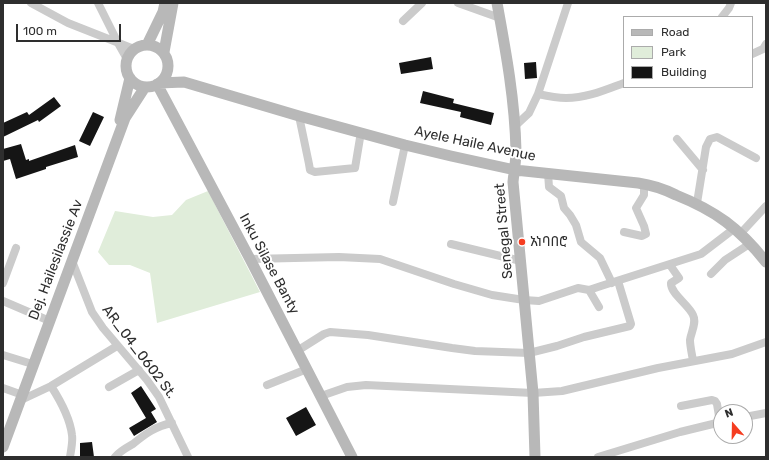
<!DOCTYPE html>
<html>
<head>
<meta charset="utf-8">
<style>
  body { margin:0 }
  #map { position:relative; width:769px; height:460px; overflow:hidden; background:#fff; font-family:Rubik,sans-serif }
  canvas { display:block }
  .frame { position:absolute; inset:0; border:4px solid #2e2e2e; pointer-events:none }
  .legend { position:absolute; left:623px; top:16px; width:130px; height:72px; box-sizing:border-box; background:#fff; border:1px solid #ababab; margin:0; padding:5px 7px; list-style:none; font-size:12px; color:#2e2e2e }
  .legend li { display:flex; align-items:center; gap:8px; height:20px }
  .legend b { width:20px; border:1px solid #ababab }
  .north { position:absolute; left:713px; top:404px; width:40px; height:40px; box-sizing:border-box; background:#fff; border:1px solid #ababab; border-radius:50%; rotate:340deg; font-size:11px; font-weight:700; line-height:16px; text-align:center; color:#2e2e2e }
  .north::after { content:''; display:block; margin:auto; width:14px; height:18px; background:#f53d20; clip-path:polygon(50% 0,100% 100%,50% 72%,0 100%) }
  .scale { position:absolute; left:16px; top:24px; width:105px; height:18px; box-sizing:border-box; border:2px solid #2e2e2e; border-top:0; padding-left:5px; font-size:12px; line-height:14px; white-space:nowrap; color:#2e2e2e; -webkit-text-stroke:3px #fff; paint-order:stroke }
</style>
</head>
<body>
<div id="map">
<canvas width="769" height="460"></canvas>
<div class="frame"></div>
<ul class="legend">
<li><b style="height:5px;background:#b8b8b8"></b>Road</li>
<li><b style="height:11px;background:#e0edda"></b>Park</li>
<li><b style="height:11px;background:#151515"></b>Building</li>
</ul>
<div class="north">N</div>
<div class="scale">100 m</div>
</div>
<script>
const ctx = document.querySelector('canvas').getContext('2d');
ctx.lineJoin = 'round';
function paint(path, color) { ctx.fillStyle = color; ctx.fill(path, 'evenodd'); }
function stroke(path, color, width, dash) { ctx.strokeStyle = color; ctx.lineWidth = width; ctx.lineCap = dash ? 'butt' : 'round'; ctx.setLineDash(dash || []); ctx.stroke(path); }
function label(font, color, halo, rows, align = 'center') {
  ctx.font = font + ' Rubik,"Noto Sans Ethiopic",sans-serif'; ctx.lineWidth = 4; ctx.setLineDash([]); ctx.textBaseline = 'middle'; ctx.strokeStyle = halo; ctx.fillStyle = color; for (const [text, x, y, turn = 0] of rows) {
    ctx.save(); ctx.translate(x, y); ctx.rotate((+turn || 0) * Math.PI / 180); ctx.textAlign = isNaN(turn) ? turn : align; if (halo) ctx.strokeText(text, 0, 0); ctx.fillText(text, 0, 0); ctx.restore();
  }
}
paint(new Path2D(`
  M208,191L260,292L157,323L150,273L130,265H109L98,252L115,211L153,217L172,215L186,200Z`), '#e0edda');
paint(new Path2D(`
  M431,57L433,69L401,74L399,63Z
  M536,62L537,78L525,79L524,63Z
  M423,91L454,99L453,103L494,113L491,125L460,117L461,112L420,103Z
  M54,97L61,106L39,122L38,120L3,137V123L27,112L29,115Z
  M93,112L104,117L90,146L79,141Z
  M21,144L26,160L29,159V161L75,145L78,157L46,167V169L16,179L10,159L3,161V149Z
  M141,386L156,409L151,412L157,422L134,436L129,428L146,418L131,393Z
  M306,407L316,425L296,436L286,418Z
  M92,442L94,457H80V443Z`), '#151515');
stroke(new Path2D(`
  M31,3L68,23L134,49
  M98,3L118,43L127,59
  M458,3L500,18
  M722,17L729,8L731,3
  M403,21L422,3
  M752,54L763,49L766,44
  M538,94L568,3
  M299,116L309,164L310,170L315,172L355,168L361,132
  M515,126L529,113L538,94C547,96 557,98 566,98C587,98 605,90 624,83
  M677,139L703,170
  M548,173L549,187L561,196L564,208L570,215L576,225L581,242L600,258L612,283
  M393,202L405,145
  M697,203L706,147L710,139L717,137L756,158
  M624,232L642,236L646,234L644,226L636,208L644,195V184
  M741,233L766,206
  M451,244L521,261
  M250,259L339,257L380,259L454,284L492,295L524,300L539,301L578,288L589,290L601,286L701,254L735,228
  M72,261L92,312L103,328L147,380L159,397L188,457
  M670,265L679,278L671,283C670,293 689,305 693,315C697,323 691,332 690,340C690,346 692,354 693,361
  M711,274L725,260L751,243
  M3,283L16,248
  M589,290L599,307
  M3,301L45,319
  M297,351L324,334L330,332L368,335L452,348L475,351L529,353L557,346L584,337L630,326L631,324L618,281
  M3,355L29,363
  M267,385L307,369
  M51,386C60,400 70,418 72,435C73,442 71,450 70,457
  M109,387L139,370
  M3,388L17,393
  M321,396L347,387L366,385L533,393L562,391L658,368L732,354L766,342
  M19,401L51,386L117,346
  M681,406L712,400L715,401L717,404L720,422
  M745,417L766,413
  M115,457C120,451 126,448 133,444C145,434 156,426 172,423
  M598,457L680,432L721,422`), '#cbcbcb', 8);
stroke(new Path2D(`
  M497,3C506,52 515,101 516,151C516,162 514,171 513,182L533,393L535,457
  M126 66a21 21 0 1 1 42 0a21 21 0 1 1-42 0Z
  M147,45L163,12L165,3
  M164,52L173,3
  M159,83L184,82L299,116L405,145L451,156L515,170L638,183C652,185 664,189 676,195C716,211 739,228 766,262
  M157,84L250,259L352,457
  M120,120L130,78
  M3,447L125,118L145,87`), '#b8b8b8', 11);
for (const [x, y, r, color] of [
  [522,242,4,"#f53d20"]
]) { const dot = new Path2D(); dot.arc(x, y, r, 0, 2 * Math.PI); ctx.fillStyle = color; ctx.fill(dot); stroke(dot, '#fff', 1.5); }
label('14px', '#2e2e2e', '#fff', [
  ["Ayele Haile Avenue",475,144,12],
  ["Senegal Street",504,231,-95],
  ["Dej. Hailesilassie Av",56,260,-69],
  ["Inku Silase Banty",269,264,62],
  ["AR_04_0602 St.",139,352,53]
]);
label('14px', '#2e2e2e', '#fff', [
  ["አነባበሮ",530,242]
], 'left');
</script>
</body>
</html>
